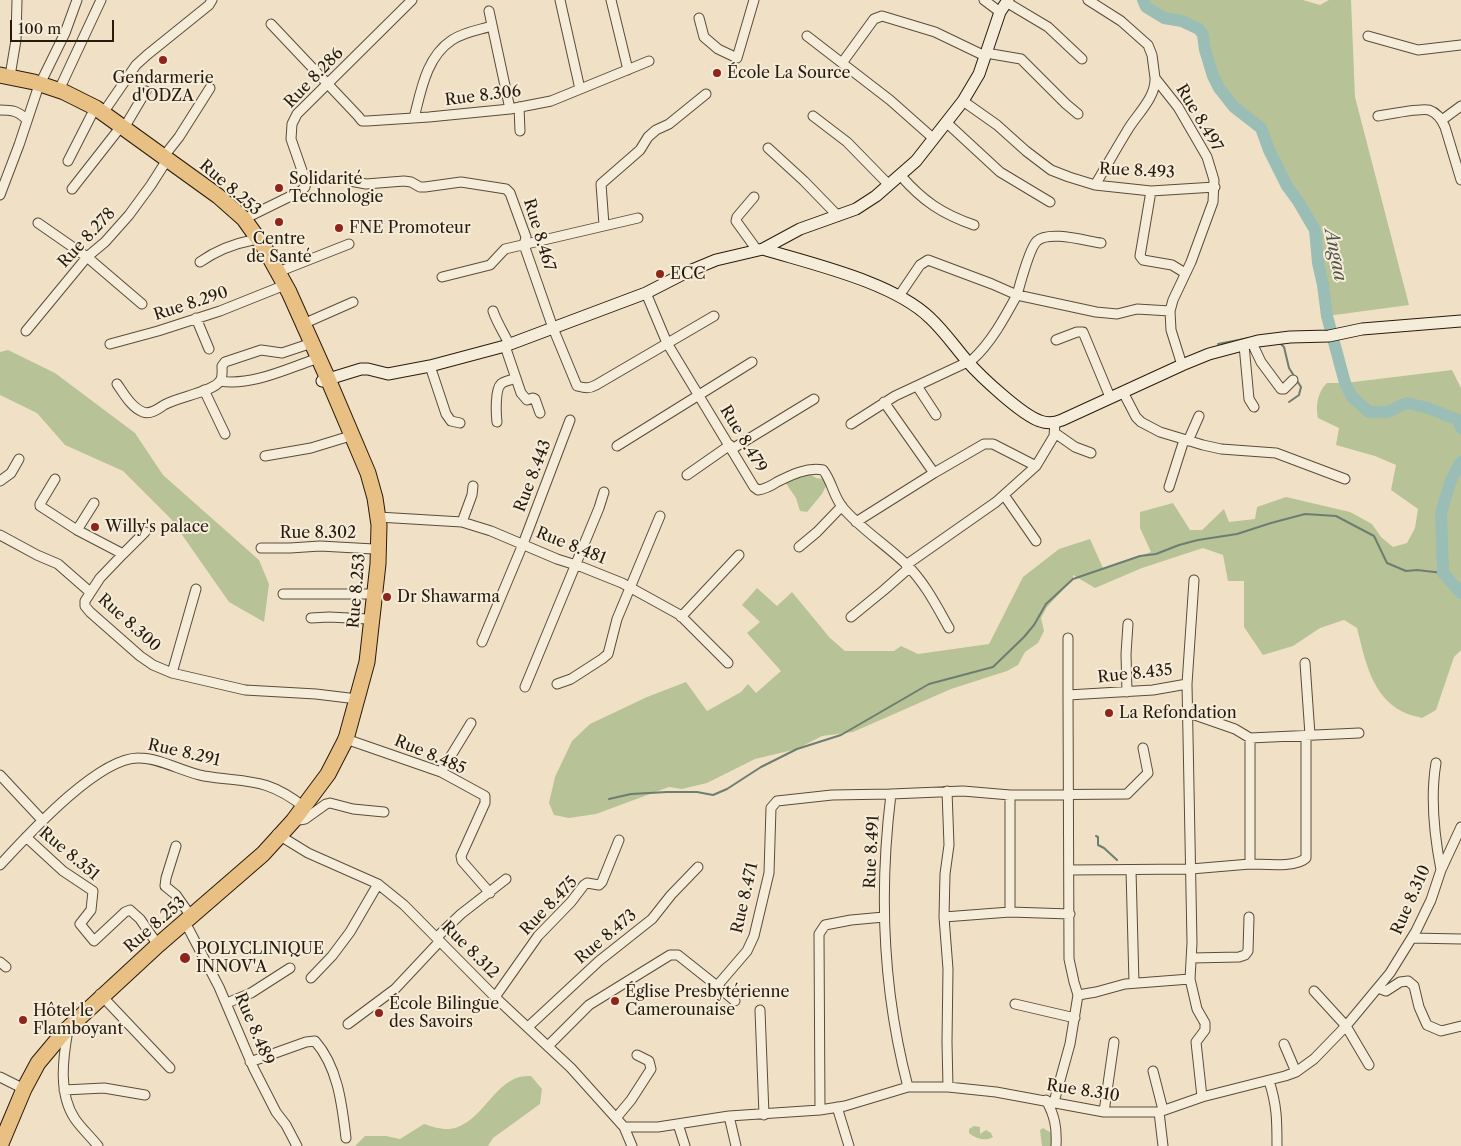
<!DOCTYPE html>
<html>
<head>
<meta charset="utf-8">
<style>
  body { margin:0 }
  #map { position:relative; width:1461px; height:1146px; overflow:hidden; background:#f0e1c6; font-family:"Libre Caslon Text",serif }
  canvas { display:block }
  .scale { position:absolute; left:10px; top:20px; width:104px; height:22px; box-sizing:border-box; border:2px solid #281b0c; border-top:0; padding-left:6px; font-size:15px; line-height:18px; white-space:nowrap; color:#281b0c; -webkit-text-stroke:4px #f5ecda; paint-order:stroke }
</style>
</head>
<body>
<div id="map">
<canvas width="1461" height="1146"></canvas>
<div class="scale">100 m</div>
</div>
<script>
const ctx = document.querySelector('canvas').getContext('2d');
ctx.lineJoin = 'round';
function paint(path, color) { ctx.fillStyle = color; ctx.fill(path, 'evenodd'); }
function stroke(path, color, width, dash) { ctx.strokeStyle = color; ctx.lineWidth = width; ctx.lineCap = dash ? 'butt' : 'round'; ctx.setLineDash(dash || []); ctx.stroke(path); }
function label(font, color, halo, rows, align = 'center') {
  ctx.font = font + ' "Libre Caslon Text",serif'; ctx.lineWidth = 4; ctx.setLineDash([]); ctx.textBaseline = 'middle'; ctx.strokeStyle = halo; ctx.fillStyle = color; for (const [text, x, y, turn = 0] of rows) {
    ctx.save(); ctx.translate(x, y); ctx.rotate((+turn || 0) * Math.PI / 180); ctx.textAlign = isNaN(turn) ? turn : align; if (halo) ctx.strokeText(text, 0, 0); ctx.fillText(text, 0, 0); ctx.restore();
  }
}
paint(new Path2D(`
  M1143,0H1303L1320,5L1329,0H1351L1355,97L1409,305L1327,316L1323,285L1318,263L1315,230L1298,201L1287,186L1269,150L1261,128L1234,107L1219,88L1213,76L1205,50L1203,35L1199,29L1182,21L1164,18L1146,7Z
  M8,350L55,373L135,433L163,475L259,560L269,584L264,622L229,602L171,519L123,471L65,445L37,413L0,395V352Z
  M1452,370L1461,388V650L1454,657L1436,710L1422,718C1416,716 1409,715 1403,712C1371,696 1365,659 1357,628L1344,620L1320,628L1293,646L1263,655L1244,627V581H1228L1223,555L1203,548L1142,568L1095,588L1073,575V579L1047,607L1041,618L1044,631L1038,643L1025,652L1018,665L1007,671L951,689L853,732L822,736L797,749L755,759L707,783L682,789L669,787L596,814L569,818L554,815L549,803L555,777L572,741L590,724L647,697L686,682L707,711L741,692L748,684L756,693L781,671L747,633L760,622L742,605L757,588L777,606L792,592L830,638L845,651H894L901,646L918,654L989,644L1023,577L1059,549L1090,539L1103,568L1151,552L1140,528V512L1173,503L1190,530H1202L1224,509L1229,522L1255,519L1257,507L1286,497L1350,512L1372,524L1381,537L1393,547L1407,543L1415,528L1418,509L1391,490L1396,465L1375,456L1336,445L1339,428L1318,418C1315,406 1318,391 1327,383H1345Z
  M810,474L816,478L823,479L826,486L822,494L807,512L800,511L796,498L785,482L804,475Z
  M531,1076L542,1089L540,1104L493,1138L488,1146H355L365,1136H386L400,1139L424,1124C433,1127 445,1131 455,1128C482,1120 493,1085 519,1077C523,1076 528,1076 531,1076Z
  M974,1126L980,1127V1134L986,1130L991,1133L993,1137C985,1142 975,1138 969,1133V1129Z
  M1043,1128L1053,1134L1054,1146H1042L1040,1130Z`), '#b7c397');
stroke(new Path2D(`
  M1218,344L1249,338
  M1281,344L1284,347L1289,368L1301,387L1299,395L1289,402
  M609,799L631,794L667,792H697L713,795L727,789L761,767L797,749L841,735L929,684L993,667L1024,637L1034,625L1046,604L1073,579L1140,556L1156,554L1179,545L1198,540L1237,534L1271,523L1305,514L1336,516L1374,536L1387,563L1406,571L1417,570L1443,573
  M1096,836L1098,837V845L1104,848L1117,860`), '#6c7d71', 2);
stroke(new Path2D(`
  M1143,0L1146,7L1164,18L1182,21L1199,29L1203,35L1205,50L1213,76L1219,88L1234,107L1261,128L1269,150L1287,186L1298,201L1315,230L1318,263L1323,285L1327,316L1345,383L1352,397L1369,412H1387L1407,403L1428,408L1458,420L1461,428
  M1461,462L1451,480L1441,513L1443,573L1461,593`), '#9abeb5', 12);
const street = new Path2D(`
  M560,0L580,89
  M611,0L628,70
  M984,0L1000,12
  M1088,0L1121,21L1148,45L1152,55L1155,78L1178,107L1207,157L1214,180L1213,202L1191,262L1173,300L1170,311L1171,330L1182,365
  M1006,2L1048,27L1082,59
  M489,11L510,109
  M699,18L704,37L718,49L737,58L754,0
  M271,24L358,116L362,121H367L429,117L510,109L551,101L649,61
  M807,36L890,100L934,139
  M1368,36L1418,50L1461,45
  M986,53L1021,59L1066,104L1078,114
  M842,63L874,19L882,16L935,32L985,56
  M10,76L16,40L17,0
  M40,84L65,33L77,0
  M59,90L101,0
  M963,101L997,125L1026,151L1051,170L1069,177L1095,185L1151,191L1215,187
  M519,107L520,131
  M0,110C13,110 18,111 27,120
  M103,113L136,65L147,55L209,5L212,0
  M813,116L847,142L889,185
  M1378,116C1389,114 1421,108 1429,110C1438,113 1442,120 1445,127L1461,180
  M414,118C421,91 426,57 452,40C464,32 479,30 492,26
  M1442,120L1461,106
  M947,123L1000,172L1050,202
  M124,128L146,91
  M768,148L804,181L838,216
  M164,156L179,137L210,88
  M68,161L93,112
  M901,176C923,201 942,214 974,225
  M350,181L366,184L404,181L411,182L420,187H425L461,182L506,189L510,193L526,237L524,245L553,328L577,386C585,388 589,389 596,385L714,316
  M1095,185C1106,167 1116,149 1127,131C1136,115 1156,98 1155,78
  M72,189L119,129
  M1151,191L1140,256L1143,260L1172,265L1185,273
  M0,195L19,145L38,88
  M754,197L737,217L736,221L757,250
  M244,219L301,191L305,187L306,182L291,139L292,124L297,114L412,0
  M38,223L87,257L142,304
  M604,225L601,184L640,150L648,137L656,130L669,124L706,94
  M1101,243C1086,241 1049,230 1037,241C1030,247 1020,284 1017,295L1096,312L1117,314L1137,309L1170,311
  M200,262C217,250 232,244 253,240
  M278,272L349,244
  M442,277L490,265L505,249L638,218
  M646,293L667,343L754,487L758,490C765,489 771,486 777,482C791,475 807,467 823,470C832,481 833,496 843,508C861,529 885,544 906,564C925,583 936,605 949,628
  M493,311C497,323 504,333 509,344
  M196,318L209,349
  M303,324L353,302
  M26,331L87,257L105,242L129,215L151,185L165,163
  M1056,340L1077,332H1083L1110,397
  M1252,343L1261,362L1281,389H1284L1293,380
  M110,344L158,331L220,311L280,287
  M1244,345L1249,399L1254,407
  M505,346L521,393L527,400L533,398L535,399L540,413
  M430,366L446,414L451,421L460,423
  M220,381C251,386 284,370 313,360
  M117,384C124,394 131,407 143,412C150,415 158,409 164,405C177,397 213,392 220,381C223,377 222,370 222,366L225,362L261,350L282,353L306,345
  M917,386L936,415
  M204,390L225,434
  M1123,392L1136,417L1141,422L1160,432L1203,445L1221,449L1276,453L1345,479
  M884,402L934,473
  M497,422C496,414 495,389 501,384C504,381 512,380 516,378
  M851,424L895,396L972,360C991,343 1005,317 1017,295L992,284L928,260L920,265L899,296
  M1055,433L1075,447L1091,453
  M1188,441L1199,416
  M617,446L752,362
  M732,449L814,399
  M265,456L311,448L347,437
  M687,475L730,445
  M55,479L40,504V506L77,530
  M0,481L11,473L19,459
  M1169,487L1184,440
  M1004,495L1036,541
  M94,503L77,530L123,554L100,578L85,601V606L90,612L140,656L153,665L172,673L245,690L316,694L357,699
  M378,517L462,522L491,531L557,559L582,567L622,583L680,615L728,663
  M462,522L472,495L473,486
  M856,522L934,473L984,444H993L1036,466
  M0,535L37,555L58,564L90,592
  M799,547L817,532L842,506
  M261,548H290L320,546L374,549
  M123,554L145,532
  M906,565L996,502L1036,466L1054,436L1055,423
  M283,594H371
  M681,617L739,555
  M851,617L884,590L909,568
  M311,618L329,617L368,619
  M482,642L523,544L570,420
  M1305,663L1310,735
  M172,673L196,589
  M557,684L571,679L602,659L608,654L617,619L660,516
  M1187,684L1194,580
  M525,687L599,508L604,492
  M1127,692L1126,654L1128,624
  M1068,695V638
  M343,738L441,772L485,796V803L461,856L462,861L490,893
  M1250,738L1359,733
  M1436,763C1430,798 1434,834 1441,870
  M441,772L471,723
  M0,775L42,820
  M947,791L949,845L945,874L944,917L948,969L947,1042L948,1087
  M1010,795V912
  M293,821L305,819L326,804L330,803L353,809L384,812
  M277,834L308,853L378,884L404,905L495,997L571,1068L624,1127L632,1146
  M26,837L63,871L93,891L91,910L80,924L94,941L125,912L130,910L140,919L158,945
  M176,846L166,878L165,886L176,895L188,912
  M1250,864C1264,864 1296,868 1306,858V736
  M0,865C27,836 98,757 139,758C160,758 183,772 204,776C248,783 266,777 304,807
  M1070,870L1191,869L1250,864V738L1235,729L1189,713
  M1131,870L1134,983
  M944,917L1010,912L1070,914
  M185,922L219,987L254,1069L276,1112L286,1125L297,1146
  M437,937L461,914L506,879
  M1412,938L1461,939
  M1192,958L1239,957L1245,955L1248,951L1249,917
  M0,962L6,967
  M311,978L332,956L350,932L378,884
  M1190,979L1197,1009L1205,1023V1030L1196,1042L1202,1097
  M717,986L735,1001
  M1378,988L1386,991L1400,982L1408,981L1414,986L1419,1007L1427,1025L1441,1031L1461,1026
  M1314,991L1346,1026L1369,1065
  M100,994L170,1068
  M495,997L538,936L571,902L584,885L587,883L599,885L602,882L619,840
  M227,1003L251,993L290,968
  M1015,1004L1075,1018
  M760,1010L764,1115
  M348,1024L395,989L440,941
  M528,1027L599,961L652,919L671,895L698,867
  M68,1030C63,1058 58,1094 75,1119C82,1129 91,1137 98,1146
  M1284,1044L1296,1072
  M548,1046L589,1005L670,955H678L717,986L747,951L754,936L769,873L771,808L777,801L832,795L891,794
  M250,1062L306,1042L315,1041C338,1067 342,1105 346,1138
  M1153,1071L1163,1110
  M0,1077L24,1089
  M1269,1081C1277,1105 1277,1121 1277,1146
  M908,1087C883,992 879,891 891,794L963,791L1010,795L1127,794L1148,773L1143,748
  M64,1090L104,1088L145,1095
  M1046,1100C1055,1116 1057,1128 1056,1146
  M1054,1102L1070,1044L1078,995L1096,992L1125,984L1190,979L1192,943L1187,684L1153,690L1068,695L1069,959L1074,982L1078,995
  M837,1107L849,1146
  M820,1110L819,934L825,925L851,920L884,917
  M1104,1112L1114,1042
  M1159,1112L1163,1146
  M729,1116L736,1146
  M616,1118L631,1100L651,1069L649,1061L637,1055
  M678,1124L685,1146
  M624,1127H658L729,1116L820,1110L845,1106L908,1087H948L996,1092L1104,1112H1159L1202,1097L1285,1076L1296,1072L1314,1059L1346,1026L1390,973L1416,931L1431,900L1441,870L1461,827`);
const secondary = new Path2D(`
  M763,249C812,264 893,282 930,318C944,331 955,347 967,361C981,377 1022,415 1040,421C1048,424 1055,423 1062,420L1182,365L1209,354L1239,346L1258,341L1290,337L1329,336L1362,329L1461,321
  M322,381L361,369H368L388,374L430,366L505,346L646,293L687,272L716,260L763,249L800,229L856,209L876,196L916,161L963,101L979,74L1000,12L1008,0`);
const highway = new Path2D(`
  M0,75L34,82L64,92L96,108L218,196L244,219L264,247L289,292L328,379L368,473L375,498L379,525L378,564L367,662L346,739L328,774L293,821L263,854L158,945L64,1032L38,1063L24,1089L0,1146`);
stroke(street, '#5a4c3a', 11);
stroke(secondary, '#281b0c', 13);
stroke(highway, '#281b0c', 17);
stroke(street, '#f5ecda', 9);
stroke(secondary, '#f5ecda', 11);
stroke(highway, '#e8c083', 15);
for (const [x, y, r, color] of [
  [163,60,5,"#8f2418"],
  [717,73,5,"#8f2418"],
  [279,188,5,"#8f2418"],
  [279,222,5,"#8f2418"],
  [339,228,5,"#8f2418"],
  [660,274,5,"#8f2418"],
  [95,527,5,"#8f2418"],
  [387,597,5,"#8f2418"],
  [1109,713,5,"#8f2418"],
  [185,958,6,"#8f2418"],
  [615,1001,5,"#8f2418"],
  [379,1013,5,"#8f2418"],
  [23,1020,5,"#8f2418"]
]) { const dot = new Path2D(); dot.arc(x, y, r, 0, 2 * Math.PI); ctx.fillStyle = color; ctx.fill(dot); stroke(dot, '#f5ecda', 2); }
label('16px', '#281b0c', '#f5ecda', [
  ["École La Source",727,73],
  ["Gendarmerie",163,78,"center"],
  ["d'ODZA",163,96,"center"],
  ["Solidarité",289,179],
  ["Technologie",289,197],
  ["FNE Promoteur",349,228],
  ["Centre",279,239,"center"],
  ["de Santé",279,257,"center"],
  ["ECC",670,274],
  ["Willy's palace",105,527],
  ["Dr Shawarma",397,597],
  ["La Refondation",1119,713],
  ["POLYCLINIQUE",196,949],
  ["INNOV'A",196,967],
  ["Église Presbytérienne",625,992],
  ["Camerounaise",625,1010],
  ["École Bilingue",389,1004],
  ["des Savoirs",389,1022],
  ["Hôtel le",33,1011],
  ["Flamboyant",33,1029]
], 'left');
label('16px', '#281b0c', '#f5ecda', [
  ["Rue 8.286",314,78,-46],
  ["Rue 8.306",483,96,-7],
  ["Rue 8.497",1199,118,59],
  ["Rue 8.493",1137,171,3],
  ["Rue 8.253",230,188,41],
  ["Rue 8.467",539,235,73],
  ["Rue 8.278",87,238,-47],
  ["Rue 8.290",191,304,-18],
  ["Rue 8.479",743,439,59],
  ["Rue 8.443",533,476,-69],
  ["Rue 8.302",318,533],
  ["Rue 8.481",571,546,22],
  ["Rue 8.253",357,591,-85],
  ["Rue 8.300",129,623,42],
  ["Rue 8.435",1135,674,-6],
  ["Rue 8.291",184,753,13],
  ["Rue 8.485",430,755,23],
  ["Rue 8.491",872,852,-87],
  ["Rue 8.351",69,854,40],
  ["Rue 8.471",745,898,-77],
  ["Rue 8.310",1411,900,-66],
  ["Rue 8.475",549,906,-46],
  ["Rue 8.253",155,925,-41],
  ["Rue 8.473",606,937,-40],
  ["Rue 8.312",470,950,45],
  ["Rue 8.489",254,1029,67],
  ["Rue 8.310",1083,1091,9]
]);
label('italic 18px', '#505447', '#f5ecda', [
  ["Angaa",1335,255,79]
]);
</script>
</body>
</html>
